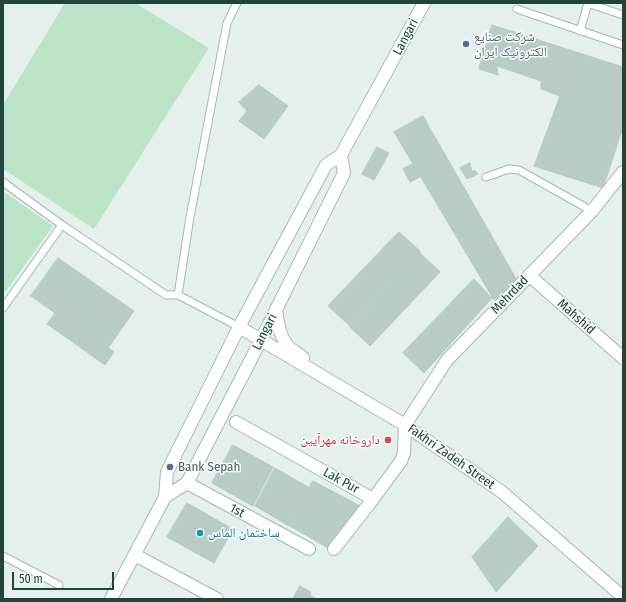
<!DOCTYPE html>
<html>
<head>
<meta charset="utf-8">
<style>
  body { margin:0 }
  #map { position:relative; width:626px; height:602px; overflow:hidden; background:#e5efeb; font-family:"Fira Sans Condensed",sans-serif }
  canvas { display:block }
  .frame { position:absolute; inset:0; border:4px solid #21443c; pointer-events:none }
  .scale { position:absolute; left:12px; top:572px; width:102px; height:18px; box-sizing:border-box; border:2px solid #21443c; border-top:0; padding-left:5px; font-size:12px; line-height:14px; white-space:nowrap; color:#21443c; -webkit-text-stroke:3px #f6fbf9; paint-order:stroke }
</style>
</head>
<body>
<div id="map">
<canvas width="626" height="602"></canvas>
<div class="frame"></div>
<div class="scale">50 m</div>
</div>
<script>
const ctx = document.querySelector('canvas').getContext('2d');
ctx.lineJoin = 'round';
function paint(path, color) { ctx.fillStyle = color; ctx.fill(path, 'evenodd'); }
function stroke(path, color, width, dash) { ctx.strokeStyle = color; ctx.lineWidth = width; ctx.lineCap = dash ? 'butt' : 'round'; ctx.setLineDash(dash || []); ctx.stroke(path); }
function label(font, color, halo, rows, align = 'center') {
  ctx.font = font + ' "Fira Sans Condensed","Noto Naskh Arabic",sans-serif'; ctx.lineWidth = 3; ctx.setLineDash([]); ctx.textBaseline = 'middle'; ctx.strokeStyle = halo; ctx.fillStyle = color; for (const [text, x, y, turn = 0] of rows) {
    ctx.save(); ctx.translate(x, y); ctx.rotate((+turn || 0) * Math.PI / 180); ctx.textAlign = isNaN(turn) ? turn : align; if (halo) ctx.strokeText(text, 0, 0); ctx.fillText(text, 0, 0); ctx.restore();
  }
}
paint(new Path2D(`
  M65,3H135L209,48L94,229L3,169V105Z
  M3,191L53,226L6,291L3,290Z`), '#bbe3c8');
const building = new Path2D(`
  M492,25L623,67V127L603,188L534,166L560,96L541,89V81L497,66L498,75L479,69Z
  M259,85L288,106L264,139L239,121L247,111L239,102Z
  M423,116L518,282L494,300L394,132Z
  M377,147L389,153L374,180L362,174Z
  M470,163L472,172L474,170L478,174L467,179L460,168Z
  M413,164L420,177L410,182L403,169Z
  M399,232L420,251L349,325L328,306Z
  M419,252L440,272L370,346L349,326Z
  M58,258L134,311L108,348L114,352L105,365L47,324L55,313L31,296Z
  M474,279L492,298L424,373L403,353Z
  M233,445L273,467L253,506L212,483Z
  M275,468L310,488L289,526L255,506Z
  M313,481L364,508L330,549L290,526Z
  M187,503L233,529L214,563L167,537Z
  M508,517L538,546L496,592L472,557Z
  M300,586L311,592L310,595L316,599H293Z`);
paint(building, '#b9cbc4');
stroke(building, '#b6cac3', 1);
const lane = new Path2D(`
  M587,3L623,15
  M517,9L623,45
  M580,31L588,3
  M486,177L509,169L519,170L592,211
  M3,182L62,225
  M178,295L190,217L227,23L237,3
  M3,308L62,225L166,295H178L239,327
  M3,556L59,585`);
const street = new Path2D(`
  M529,275L623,358
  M236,422L373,499L401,461L404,453L405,425L447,360L592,211L623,172
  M187,483L309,549
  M334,549L373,499
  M135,555L217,599`);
const secondary = new Path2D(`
  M276,309C278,322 279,336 288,346C292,351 299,353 303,358
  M239,327L405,425L502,492L623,597
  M165,497L187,483L261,340L344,173L341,155
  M111,599L165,497L167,472L239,327L326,165L341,155L424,3`);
stroke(lane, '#a6b8b3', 9);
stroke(street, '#a6b8b3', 14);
stroke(secondary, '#a1bdb4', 14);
stroke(lane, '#fff', 7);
stroke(street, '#fff', 12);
stroke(secondary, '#fff', 12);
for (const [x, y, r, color] of [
  [466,44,4,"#5c6f8a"],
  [388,440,4,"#e0444e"],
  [170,467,4,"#5c6f8a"],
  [200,533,4,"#0f9aa8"]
]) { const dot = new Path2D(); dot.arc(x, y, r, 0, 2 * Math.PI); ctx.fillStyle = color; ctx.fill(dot); stroke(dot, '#f6fbf9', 1.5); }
label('13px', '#21443c', '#f6fbf9', [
  ["Langari",406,37,-62],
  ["Mehrdad",510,295,-46],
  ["Mahshid",576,317,42],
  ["Langari",265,332,-63],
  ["Fakhri Zadeh Street",451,457,35],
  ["Lak Pur",341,481,29],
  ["1st",237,511,28]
]);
label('13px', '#4e5e75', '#f6fbf9', [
  ["شرکت صنایع",474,37],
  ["الکترونیک ایران",474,52],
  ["Bank Sepah",178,467]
], 'left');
label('13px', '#be3a42', '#f6fbf9', [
  ["داروخانه مهرآیین",380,440]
], 'right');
label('13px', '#0d838f', '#f6fbf9', [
  ["ساختمان الماس",208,533]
], 'left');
</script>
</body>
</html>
